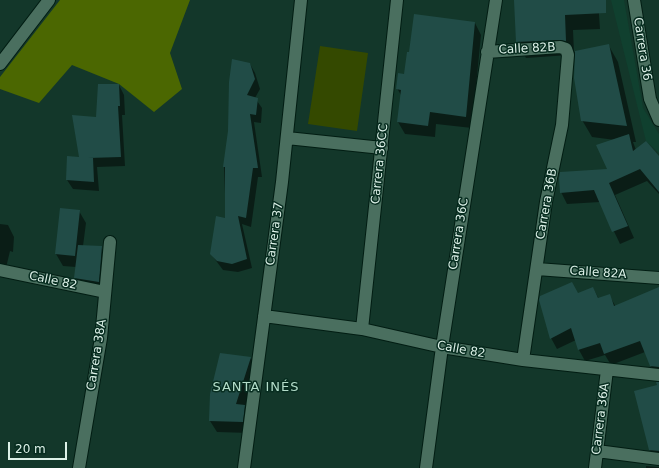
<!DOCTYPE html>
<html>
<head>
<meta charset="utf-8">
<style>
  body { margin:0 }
  #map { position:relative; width:659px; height:468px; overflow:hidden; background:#13372a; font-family:"DejaVu Sans",sans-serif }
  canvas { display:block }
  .scale { position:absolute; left:8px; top:442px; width:59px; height:18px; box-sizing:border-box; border:2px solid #ddf1e8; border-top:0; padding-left:5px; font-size:12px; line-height:14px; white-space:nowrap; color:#ddf1e8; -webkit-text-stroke:3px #072d20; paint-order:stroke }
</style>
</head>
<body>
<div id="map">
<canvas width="659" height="468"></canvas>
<div class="scale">20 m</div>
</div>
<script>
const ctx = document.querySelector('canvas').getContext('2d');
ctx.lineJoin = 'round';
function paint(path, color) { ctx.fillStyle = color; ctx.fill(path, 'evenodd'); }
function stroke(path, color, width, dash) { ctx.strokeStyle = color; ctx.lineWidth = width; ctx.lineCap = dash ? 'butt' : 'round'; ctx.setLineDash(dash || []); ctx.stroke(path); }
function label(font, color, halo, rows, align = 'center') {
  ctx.font = font + ' "DejaVu Sans",sans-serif'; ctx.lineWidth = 3; ctx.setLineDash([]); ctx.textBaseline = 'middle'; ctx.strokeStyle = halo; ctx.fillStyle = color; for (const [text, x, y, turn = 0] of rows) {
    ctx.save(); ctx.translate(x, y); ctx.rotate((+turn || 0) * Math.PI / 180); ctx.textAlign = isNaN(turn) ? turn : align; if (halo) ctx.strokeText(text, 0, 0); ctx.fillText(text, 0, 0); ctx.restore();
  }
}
paint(new Path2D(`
  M611,0H624L643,108L659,134V153L646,141Z`), '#10402f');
paint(new Path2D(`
  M320,46L368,53L357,131L308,124Z`), '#344900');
paint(new Path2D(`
  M60,0H190L170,53L182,89L154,112L119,84L72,65L39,103L0,89V77Z`), '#4b6701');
paint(new Path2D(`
  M515,0H598L600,29L573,30L574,52L609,46L618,62L636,142H633L636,150L659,157V194L647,181L615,195L634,238L620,244L600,202L567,204L561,192L609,170L615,140L592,137L582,120L575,56L569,55L526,58L517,42Z
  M475,23L481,35L472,128L436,124L435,137L405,134L398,122L402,97L397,88L404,75Z
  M250,64L255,73L260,89L255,98L262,108L261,123L254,122L262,177H258L251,227L242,224L252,268L238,272L223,270L211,254L226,219L224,167Z
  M119,85L124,95L125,115H122L125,166L97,167L99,191L73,189L67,180L80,158L97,118Z
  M79,211L86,223L83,246L101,247L108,259L105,293L82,289L75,277L76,267L63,266L56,254Z
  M0,224L8,225L14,237L13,252L10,251L5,272L0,271Z
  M593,288L599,299L609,295L616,307L659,296V378L651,366L645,352L611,365L605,355L585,361L579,350L576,340L557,349L551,338L578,294Z
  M251,358L257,369L245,407L251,417L249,433L217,432L210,421Z
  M659,386V465L650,450Z
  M646,466L659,467V468H646Z`), '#0007');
paint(new Path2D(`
  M514,0H606V13L565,15L566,41L559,40L516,42Z
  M414,14L475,22L466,117L430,112L428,126L397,122L401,90L396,89L398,73L404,74L407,52H409Z
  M609,44L627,126L581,121L574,78L575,51Z
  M232,59L250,63L255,79L247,95L258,98L256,115L250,114L258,168H253L246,218L238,216L247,259L232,264L217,261L210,254L216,216L225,218V167H223L228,131L229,82Z
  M98,84H119L120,106H118L121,157L88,158H93L94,182L66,180L67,156L79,157L72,115L96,117Z
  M629,134L633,151L646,141L659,156V192L640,169L609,183L628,226L612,232L594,190L560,193L559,178L560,172L607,169L596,145Z
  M60,208L80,210L75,256L55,254Z
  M78,245L102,246L99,282L74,278Z
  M572,282L578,293L593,287L598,298L610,294L614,306L659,287V367L650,366L640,341L604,354L600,343L578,350L571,328L550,339L539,300L540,296Z
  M220,353L251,357L236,404L245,405L243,422L209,421L210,394Z
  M656,382H659V451L649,450L634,391L657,385Z`), '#214c47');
const minor = new Path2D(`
  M487,52L560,47L566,49L568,55L562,125L546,202L523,360
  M287,138L382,148
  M537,269L659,278
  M0,270L105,292
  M264,316L362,329L442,347L523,360L659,375
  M362,329L397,0
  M597,451L659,459
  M79,468L101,338L110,242
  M244,468L282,182L301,0
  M426,468L442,347L496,0
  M595,468L607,370`);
const tertiary = new Path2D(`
  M634,0L650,99L659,120`);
const secondary = new Path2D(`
  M0,64L49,0`);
stroke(minor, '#021d13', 14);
stroke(tertiary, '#021d13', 14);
stroke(secondary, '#021d13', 14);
stroke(minor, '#4a6f5f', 12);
stroke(tertiary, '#4a6f5f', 12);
stroke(secondary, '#4a6f5f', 12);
label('12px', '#ddf1e8', '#072d20', [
  ["Calle 82B",527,49,-3],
  ["Carrera 36",642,49,81],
  ["Carrera 36CC",380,164,-84],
  ["Carrera 36B",547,204,-80],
  ["Carrera 37",275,234,-82],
  ["Carrera 36C",459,234,-81],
  ["Calle 82A",598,273,4],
  ["Calle 82",53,281,12],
  ["Calle 82",461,350,10],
  ["Carrera 38A",97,355,-81],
  ["Carrera 36A",601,419,-83]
]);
ctx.letterSpacing = '1px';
label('13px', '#b4ddca', '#072d20', [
  ["SANTA INÉS",256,388]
]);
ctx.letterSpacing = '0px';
</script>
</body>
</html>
